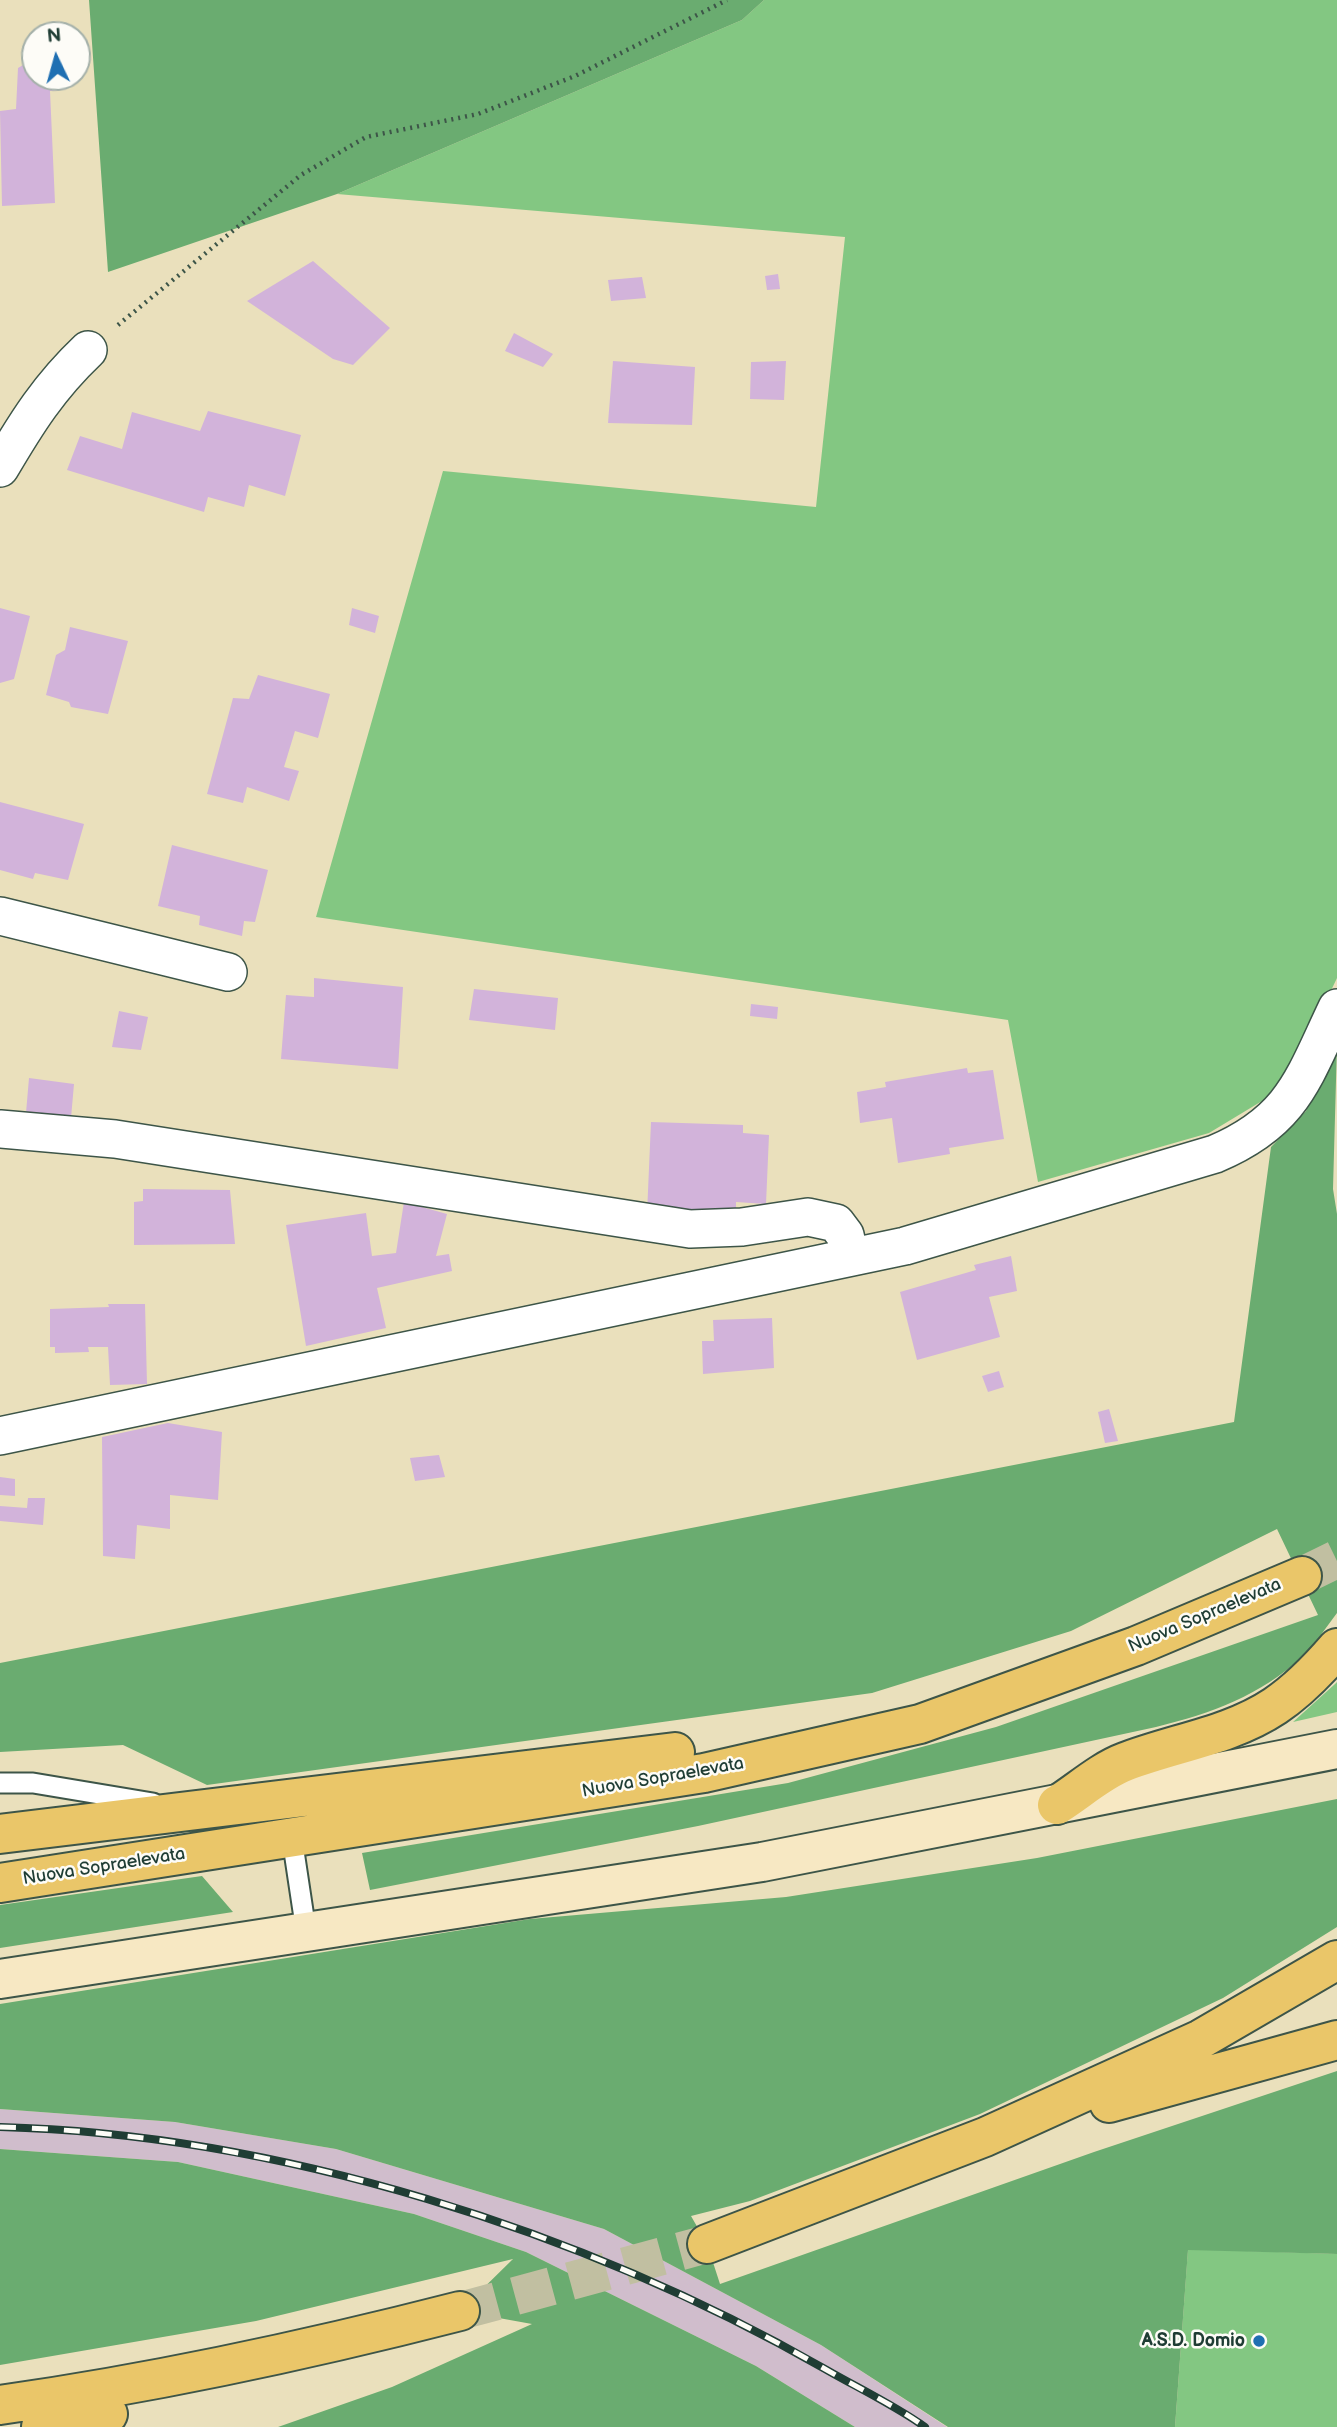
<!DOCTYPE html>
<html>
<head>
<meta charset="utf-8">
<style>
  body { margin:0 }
  #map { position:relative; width:1337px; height:2427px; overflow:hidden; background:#eae0bc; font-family:"Balsamiq Sans",sans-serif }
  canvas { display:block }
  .north { position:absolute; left:21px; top:21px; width:70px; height:70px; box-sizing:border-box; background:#fdfcf7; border:2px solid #a4b0a9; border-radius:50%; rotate:355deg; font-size:19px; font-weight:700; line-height:28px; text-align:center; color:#1f3d34 }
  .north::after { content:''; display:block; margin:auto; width:24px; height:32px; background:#1f6fb2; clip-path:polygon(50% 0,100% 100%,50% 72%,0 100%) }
</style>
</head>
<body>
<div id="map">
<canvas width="1337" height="2427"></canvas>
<div class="north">N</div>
</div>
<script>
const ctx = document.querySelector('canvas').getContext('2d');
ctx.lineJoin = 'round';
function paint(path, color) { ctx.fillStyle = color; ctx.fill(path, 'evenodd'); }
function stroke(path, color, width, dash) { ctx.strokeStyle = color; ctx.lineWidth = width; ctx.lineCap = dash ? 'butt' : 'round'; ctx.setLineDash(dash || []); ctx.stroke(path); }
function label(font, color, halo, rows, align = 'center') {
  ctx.font = font + ' "Balsamiq Sans",sans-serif'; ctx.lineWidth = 5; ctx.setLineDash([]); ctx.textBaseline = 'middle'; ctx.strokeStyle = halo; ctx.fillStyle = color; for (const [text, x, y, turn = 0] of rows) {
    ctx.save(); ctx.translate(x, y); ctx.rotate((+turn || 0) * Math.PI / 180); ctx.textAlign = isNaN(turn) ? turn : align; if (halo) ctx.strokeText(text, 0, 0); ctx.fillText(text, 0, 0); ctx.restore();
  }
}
paint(new Path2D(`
  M0,2109L175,2122L336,2149L604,2229L821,2345L947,2427H855L756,2366L526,2252L414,2214L178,2162L0,2149Z`), '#d0bdcc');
paint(new Path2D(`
  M764,0H1337V978L1290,1076L1268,1103L1262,1101L1209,1133L1038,1182L1008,1020L316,917L443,471L816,507L845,237L337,194L742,20Z
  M1337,1682V1712L1293,1722L1335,1684Z
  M1188,2249L1337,2254V2427H1175Z`), '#83c782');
paint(new Path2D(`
  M89,0H764L742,20L337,194L108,272Z
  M1337,1044L1333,1189L1337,1214V1613C1326,1627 1316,1644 1303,1656C1260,1696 1212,1713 1156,1727L698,1826L370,1890L362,1853L788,1783L996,1727L1318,1615L1277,1529L1071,1631L872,1693L207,1785L123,1745L0,1752V1663L1234,1422L1271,1147L1306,1111Z
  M1337,1799V1927L1223,1998L980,2114L750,2201L691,2216L707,2244L720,2284L1094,2152L1337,2071V2254L1188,2250L1175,2427H948L821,2345L604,2229L336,2149L175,2122L0,2109V2004L530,1919L786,1897L1037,1858Z
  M202,1876L233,1912L0,1948V1905Z
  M0,2149L178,2162L414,2214L526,2252L756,2366L855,2427H278L392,2387L532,2324L460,2311L513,2259L256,2321L0,2365Z`), '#6aac70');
paint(new Path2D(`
  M35,58V77H66L67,89L50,91L55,203L2,206L0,111L16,109L18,68Z
  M313,261L390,328L353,365L333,359L247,301Z
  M778,274L780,289L767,290L765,276Z
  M642,277L646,298L611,301L608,280Z
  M514,333L553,354L543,367L505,351Z
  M613,361L695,367L692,425L608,423Z
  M786,361L784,400L750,399L751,362Z
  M208,411L301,435L285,496L249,485L244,507L208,497L204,512L67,470L80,436L122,449L132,412L200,431Z
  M0,608L30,616L14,679L0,683Z
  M352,608L379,616L375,633L349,625Z
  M70,627L128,641L108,714L71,707L69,702L46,695L56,655L65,650Z
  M258,675L330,694L318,738L295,731L284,767L299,771L289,801L247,787L243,803L207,794L233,698L249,699Z
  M0,802L84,824L68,880L35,873L33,879L0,870Z
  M172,845L268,870L255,922L244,921L242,936L199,925L200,916L158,906Z
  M314,978L403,987L398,1069L281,1059L286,995L314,997Z
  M474,989L558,998L555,1030L469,1020Z
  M751,1004L778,1007L777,1019L750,1016Z
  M119,1011L148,1017L141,1050L112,1047Z
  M967,1068L968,1073L993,1070L1004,1139L949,1148L950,1154L898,1163L892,1118L860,1123L857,1092L886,1087L885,1082Z
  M29,1078L74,1084L71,1118L26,1113Z
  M651,1122L743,1125V1133L769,1135L766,1204L736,1202V1218L647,1214Z
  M143,1189L230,1190L235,1244L134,1245V1202L143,1201Z
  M404,1202L447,1214L436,1256L449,1254L452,1271L377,1288L386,1328L306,1346L286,1225L366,1213L372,1256L396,1253Z
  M1011,1256L1017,1291L989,1297L1000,1337L917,1360L900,1292L976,1270L974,1265Z
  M108,1304H145L147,1384L110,1385L108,1347H88L89,1352L55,1353V1347H50V1309L109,1307Z
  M772,1318L774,1368L703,1374L702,1341H714L713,1320Z
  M999,1371L1004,1387L988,1392L982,1376Z
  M1109,1409L1118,1441L1105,1443L1098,1412Z
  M168,1423L222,1432L218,1500L170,1495V1529L137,1525L135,1559L103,1556L102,1437Z
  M439,1455L445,1477L415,1481L410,1458Z
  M0,1477L15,1479V1496L0,1495Z
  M28,1498H45L43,1525L0,1521V1506L27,1508Z`), '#d2b3da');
stroke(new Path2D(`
  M1302,1576L1337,1559
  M460,2311L707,2244`), '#c1bfa1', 38, [38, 19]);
const lane = new Path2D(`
  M0,1783H33L153,1803
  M292,1838L306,1931`);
const street = new Path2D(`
  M0,468C27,422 49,387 88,350
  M0,916L228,972
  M0,1129L115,1139L690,1229L742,1227L808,1217L836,1223L845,1235L850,1257
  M0,1436L905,1246L1215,1154C1293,1121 1303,1079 1337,1008`);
const secondary = new Path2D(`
  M0,1979L762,1862L1337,1749`);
const highway = new Path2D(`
  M1057,1805C1078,1792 1101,1771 1125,1762C1174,1743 1230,1736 1275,1706C1299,1690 1318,1670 1337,1648
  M0,1834L675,1752
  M0,1883L704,1773L920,1724L1136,1646L1302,1576
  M1109,2103L1337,2040
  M707,2244L985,2137L1201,2039L1337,1960
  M0,2405C155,2383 308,2350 460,2311
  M41,2427L108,2414`);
stroke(lane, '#3d5548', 23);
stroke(street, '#3d5548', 40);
stroke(secondary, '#3d5548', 42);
stroke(highway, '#3d5548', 42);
stroke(new Path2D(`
  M118,325L301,175L366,137L478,114L575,76L727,0`), '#3d5548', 4.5, [2, 5]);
stroke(lane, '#fff', 19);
stroke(street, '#fff', 37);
stroke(secondary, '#f7e8c3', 38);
stroke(highway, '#eac669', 38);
const rail = new Path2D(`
  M0,2127C279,2134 584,2231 825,2369C858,2388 894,2405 925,2427`);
stroke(rail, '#1f3d34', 8);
stroke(rail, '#fdfcf7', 5, [16]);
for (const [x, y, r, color] of [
  [1259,2341,7,"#1f6fb2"]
]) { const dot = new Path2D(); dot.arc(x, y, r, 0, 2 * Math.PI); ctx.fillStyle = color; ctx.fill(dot); stroke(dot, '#fdfcf7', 2.5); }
label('18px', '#1f3d34', '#fdfcf7', [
  ["Nuova Sopraelevata",1205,1616,-23],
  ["Nuova Sopraelevata",663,1778,-10],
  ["Nuova Sopraelevata",104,1867,-9]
]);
label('bold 18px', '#1f3d34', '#fdfcf7', [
  ["A.S.D. Domio",1245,2341]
], 'right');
</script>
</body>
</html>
